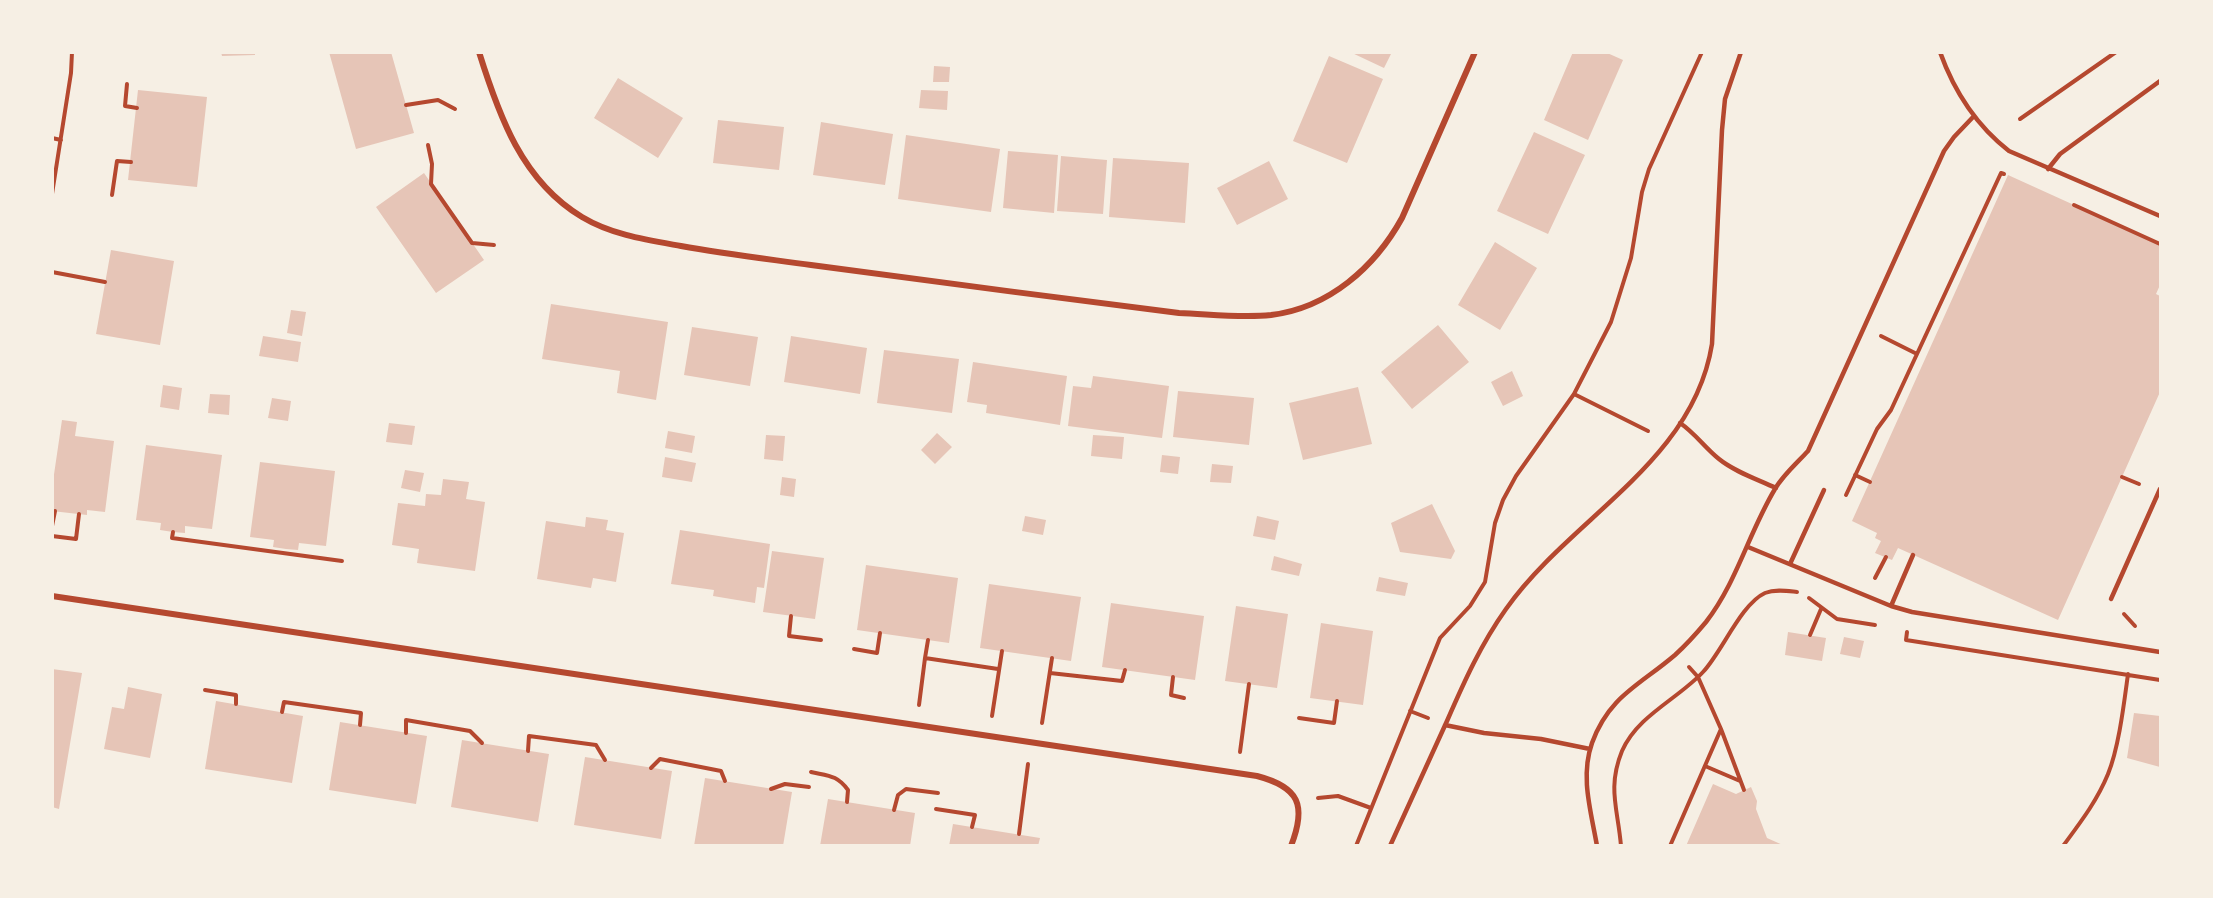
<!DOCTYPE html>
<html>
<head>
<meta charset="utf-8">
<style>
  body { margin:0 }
  #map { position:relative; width:2213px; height:898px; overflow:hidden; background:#f6efe4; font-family:"Golos Text",sans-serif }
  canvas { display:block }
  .frame { position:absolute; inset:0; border:54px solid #f6efe4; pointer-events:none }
</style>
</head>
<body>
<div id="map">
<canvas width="2213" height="898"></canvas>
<div class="frame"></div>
</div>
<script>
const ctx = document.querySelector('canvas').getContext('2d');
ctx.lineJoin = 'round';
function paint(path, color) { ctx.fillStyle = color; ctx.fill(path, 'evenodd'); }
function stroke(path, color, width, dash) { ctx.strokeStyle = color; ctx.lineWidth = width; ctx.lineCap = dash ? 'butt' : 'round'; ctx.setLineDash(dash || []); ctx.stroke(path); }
paint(new Path2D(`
  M221,52H255V55L222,56Z
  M329,52H391L414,133L356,149Z
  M1350,52H1392L1384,68Z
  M1573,52H1605L1623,60L1588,140L1544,120Z
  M1329,56L1383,79L1347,163L1293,141Z
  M934,66L950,67L949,82H933Z
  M618,78L683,118L658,158L594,118Z
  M138,90L207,97L197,187L128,180Z
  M921,90L948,91L947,110L919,108Z
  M718,120L784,127L779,170L713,163Z
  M821,122L893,134L885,185L813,175Z
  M1534,132L1585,155L1548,234L1497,211Z
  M906,135L1000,149L991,212L898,199Z
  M1008,151L1058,155L1054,213L1003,208Z
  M1061,156L1107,160L1103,214L1057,211Z
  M1113,158L1189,163L1185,223L1109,217Z
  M1269,161L1288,199L1237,225L1217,188Z
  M424,173L484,260L436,293L376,207Z
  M2008,175L2160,244V285L2156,294L2160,296V392L2058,620L1898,548L1892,560L1875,553L1881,541L1875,538L1877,533L1852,521Z
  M1495,242L1537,268L1500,330L1458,305Z
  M111,250L174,261L160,345L96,334Z
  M551,304L668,322L656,400L617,393L620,371L542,359Z
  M291,310L306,312L302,336L287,333Z
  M1438,325L1469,362L1412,409L1381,372Z
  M692,327L758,337L750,386L684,375Z
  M263,336L301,342L298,362L259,356Z
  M791,336L867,348L860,394L784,382Z
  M884,350L959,359L952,413L877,403Z
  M973,362L1067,376L1060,425L986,413L987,405L967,402Z
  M1512,371L1523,396L1503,406L1491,382Z
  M1093,376L1169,386L1162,438L1068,426L1073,386L1091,388Z
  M163,385L182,388L179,410L160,407Z
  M1358,387L1372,444L1303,460L1289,403Z
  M1178,391L1254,398L1249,445L1173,437Z
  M210,394L230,395L229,415L208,413Z
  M272,398L291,401L288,421L268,418Z
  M62,420L77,422L75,436L114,441L105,512L87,510V515L52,511V488Z
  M389,423L415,426L412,445L386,442Z
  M668,431L695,436L692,453L665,448Z
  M937,433L952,447L935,464L921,450Z
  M766,435L785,436L783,461L764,459Z
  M1093,435L1124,437L1122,459L1091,456Z
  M146,445L222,455L212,529L185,526V533L173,532L160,530L161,523L136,520Z
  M1162,455L1180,457L1178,474L1160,472Z
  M665,457L696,463L692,482L662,477Z
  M260,462L335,471L326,546L299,543L298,550L286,549L273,547L274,540L250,537Z
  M1212,464L1233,466L1231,483L1210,482Z
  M405,470L424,473L420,492L401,488Z
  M782,477L796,479L794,497L780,495Z
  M443,479L469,482L466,499L485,502L475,571L417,563L419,549L392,545L398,503L425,506L426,494L441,495Z
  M1432,504L1455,551L1451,559L1400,552L1391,523Z
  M1025,516L1046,520L1043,535L1022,531Z
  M1257,516L1279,521L1275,540L1253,536Z
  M586,517L608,520L606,530L624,533L616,582L593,578L591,588L537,579L546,521L585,527Z
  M680,530L770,544L764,588L757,587L755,603L713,596L714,590L671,584Z
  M772,551L824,558L815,619L763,612Z
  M1274,556L1302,564L1299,576L1271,570Z
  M866,565L958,578L949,643L857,630Z
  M1379,577L1408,583L1405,596L1376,591Z
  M989,584L1081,597L1071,661L980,648Z
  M1111,603L1204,616L1195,680L1102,667Z
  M1236,606L1288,614L1277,688L1225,681Z
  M1321,623L1373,631L1363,705L1310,698Z
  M1788,632L1826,638L1822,661L1785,655Z
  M1844,637L1864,641L1860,658L1840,654Z
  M52,669L82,673L59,809L52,807Z
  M128,687L162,694L150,758L104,749L112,707L124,709Z
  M216,701L303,716L292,783L205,769Z
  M2134,713L2160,716V767L2127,758Z
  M340,722L427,736L416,804L329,790Z
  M462,740L549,754L538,822L451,807Z
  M585,757L672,771L661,839L574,825Z
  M705,778L792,792L783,846H694Z
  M1713,784L1736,794L1751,787L1757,801L1756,809L1767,838L1785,846H1686Z
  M828,799L915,813L910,846H820Z
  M953,824L1040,838L1038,846H949Z`), '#e6c5b7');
stroke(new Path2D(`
  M127,84L125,106L137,108
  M406,105L438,100L455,109
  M2020,119L2116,52
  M52,138L61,140
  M428,145L432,164L431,184L472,243L494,245
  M52,194L71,73L72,52
  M112,195L117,161L131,162
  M2074,205L2160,244
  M52,272L105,282
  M1881,336L1917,354
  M1574,394L1648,431
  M1855,475L1870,482
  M2122,477L2139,484
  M1846,495L1877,429L1891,410L2001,173L2004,174
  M52,526L55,511
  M173,532L172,538L342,561
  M52,536L76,539L79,514
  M1875,578L1886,557
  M1809,598L1837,619L1875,625
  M2124,614L2135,626
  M791,616L789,636L821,640
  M1907,632L1906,640L2160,680
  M1810,635L1821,609
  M928,640L925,658L998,669
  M854,649L877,653L880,633
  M1050,673L1122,681L1125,670
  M1173,677L1171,695L1184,698
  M205,690L236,695V704
  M919,705L925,658
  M1410,711L1428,718
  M282,712L284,702L361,713L360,725
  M992,716L1002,651
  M1299,718L1334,723L1337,701
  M1042,723L1052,658
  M1721,729L1744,790
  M406,733V720L470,731L482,743
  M528,751L529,736L596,745L605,760
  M1240,752L1249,684
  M1705,766L1740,781
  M651,768L660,759L721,771L725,781
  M811,772C829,776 837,775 848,790L847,802
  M771,789L785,784L809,787
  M1318,798L1338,796L1371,808
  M936,809L975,815L972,827
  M894,810L898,795L906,789L938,793
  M1019,834L1028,764
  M1356,846L1440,638L1470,606L1485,582L1495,523L1503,500L1516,476L1574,394L1611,322L1631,258L1642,192L1649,169L1702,52
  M1621,846C1618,809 1607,788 1622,751C1638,715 1678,699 1703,672C1722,652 1741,604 1765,593C1775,589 1787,591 1797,592
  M1670,846L1721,729L1698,677L1689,667
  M2063,846C2080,823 2097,801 2108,774C2119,747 2124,703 2128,674`), '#b5482f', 4);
stroke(new Path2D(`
  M1940,52C1954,91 1977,126 2009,151L2160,216
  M2048,169L2060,154L2160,81
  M1680,423C1695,433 1705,448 1719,459C1735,472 1757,479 1776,488
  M1748,547L1891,606L1912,612L2160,652
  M1790,564L1824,490
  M2111,599L2160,489
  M1891,606L1913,555
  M1445,725L1484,733L1541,739L1590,749
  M1390,846C1409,804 1428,763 1447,721C1464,682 1481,644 1506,609C1570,518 1693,463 1712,344L1722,130L1725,99L1741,52
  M1597,846C1591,811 1580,777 1592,743C1609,696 1640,685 1675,655C1686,645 1696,634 1706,622C1737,582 1749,532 1775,489C1783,475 1797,463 1808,451L1944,151L1954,137L1974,116`), '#b5482f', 4.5);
stroke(new Path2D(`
  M479,52C499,116 522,181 582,217C612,235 647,240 681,246C724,254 768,259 811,265C934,281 1056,298 1179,313C1209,314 1240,318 1271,315C1329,308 1375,267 1402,218L1475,52
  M52,596L1257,776C1299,787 1307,805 1291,846`), '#b5482f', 6);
</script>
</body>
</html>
